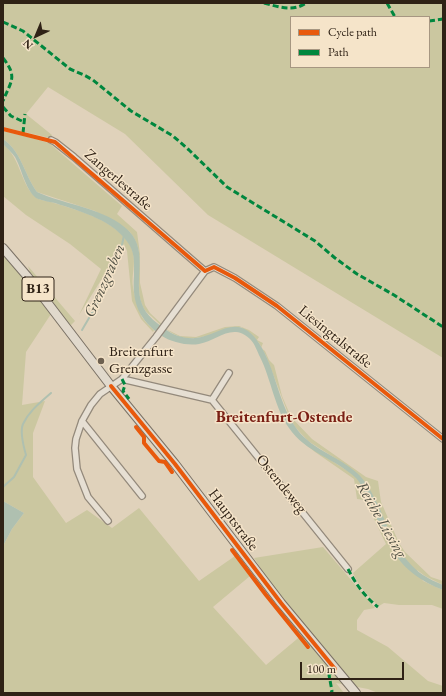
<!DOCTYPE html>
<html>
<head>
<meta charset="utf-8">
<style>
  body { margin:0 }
  #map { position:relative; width:446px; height:696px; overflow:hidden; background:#e0d2bb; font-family:"EB Garamond",serif }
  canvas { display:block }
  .frame { position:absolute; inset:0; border:4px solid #2f2216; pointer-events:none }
  .legend { position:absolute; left:290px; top:16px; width:140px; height:52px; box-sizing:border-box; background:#f5e4c9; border:1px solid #a69681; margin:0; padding:5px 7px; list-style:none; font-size:12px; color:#2f2216 }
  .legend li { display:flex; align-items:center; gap:8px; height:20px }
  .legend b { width:20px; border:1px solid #a69681 }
  .north { position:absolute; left:16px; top:16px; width:40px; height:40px; -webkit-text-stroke:3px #f5e4c9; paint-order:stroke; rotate:224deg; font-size:11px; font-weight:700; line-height:16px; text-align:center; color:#2f2216 }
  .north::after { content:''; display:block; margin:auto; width:14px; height:18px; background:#2f2216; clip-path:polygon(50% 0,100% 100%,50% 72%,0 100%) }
  .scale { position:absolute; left:300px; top:662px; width:104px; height:18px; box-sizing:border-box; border:2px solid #2f2216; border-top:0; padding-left:5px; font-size:12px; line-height:14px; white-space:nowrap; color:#2f2216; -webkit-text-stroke:3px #f5e4c9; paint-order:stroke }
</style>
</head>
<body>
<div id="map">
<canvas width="446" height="696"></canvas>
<div class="frame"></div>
<ul class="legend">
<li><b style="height:5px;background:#e8590c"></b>Cycle path</li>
<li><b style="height:5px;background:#00873e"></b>Path</li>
</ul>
<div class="north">N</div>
<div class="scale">100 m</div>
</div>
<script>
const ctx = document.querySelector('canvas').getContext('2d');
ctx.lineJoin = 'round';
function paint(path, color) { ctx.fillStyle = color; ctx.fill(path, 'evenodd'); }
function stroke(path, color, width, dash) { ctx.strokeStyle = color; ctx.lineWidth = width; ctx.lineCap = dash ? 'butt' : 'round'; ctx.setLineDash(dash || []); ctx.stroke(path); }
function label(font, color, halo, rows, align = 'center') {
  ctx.font = font + ' "EB Garamond",serif'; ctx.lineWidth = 3; ctx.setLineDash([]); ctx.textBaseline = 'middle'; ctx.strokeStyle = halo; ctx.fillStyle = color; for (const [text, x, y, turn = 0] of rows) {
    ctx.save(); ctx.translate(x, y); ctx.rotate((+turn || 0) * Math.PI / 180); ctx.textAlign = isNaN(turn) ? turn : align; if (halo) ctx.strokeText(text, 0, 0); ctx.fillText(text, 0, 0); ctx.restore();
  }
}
paint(new Path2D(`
  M3,3H443V358L208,215L125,134L48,87L26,114L52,135L50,138L3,127ZM291,17H429V67H291Z
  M3,131L28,137L49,143L122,206L117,214L137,232L140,254V283L145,305L150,313L168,330L180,336L196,337L225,327L239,326L249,330L259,337L257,340L263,343L261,348L265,351L269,360L274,365L282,396L291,417L312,439L366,477L378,481L381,502L399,543L405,552L431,577L443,581V585L425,576L417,570L423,581L443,590V609L432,605H399L384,603L379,606C369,597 358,585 353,573L386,544L365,500L357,499L354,479L315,452L300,440L346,470L341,462L308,441L295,427L289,416L266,356L259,343L241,327C226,331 211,336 196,338C178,341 163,328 151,316C147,313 143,309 142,304C139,298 139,290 139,283C138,262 144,249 129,231L95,211L37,192C24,174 22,152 3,139Z
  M3,144C21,158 21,187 37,198C41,201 49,201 54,203C80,211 115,220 130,245C138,259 131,273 133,287C134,295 139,310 142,317C145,322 150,326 154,330L153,332L141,319L132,301L127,251L124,244L79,315L101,269L70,244L26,215L3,196Z
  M3,253L36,293L51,314L26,352L22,405L45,401L33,433V477L66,523L87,510L112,528L139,508L199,581L235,556L250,576L213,607L266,665L303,634L254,558L323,547L375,608L364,610L357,620V630L388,647L428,681L443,686V693H378L368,689L336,683L344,693H3V546L12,529L24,513L3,501Z
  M28,266L75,321L69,327L31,275Z`), '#cbc7a0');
paint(new Path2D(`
  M3,139C22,152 24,174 37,192C65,205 106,208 129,231C149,252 133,281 142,304C145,315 159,325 168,331C175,336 187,339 195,338C218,336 236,313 256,339C275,364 277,399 294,425C309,449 337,455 357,473C367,482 373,495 379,507C390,533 400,559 423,575C429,579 436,582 443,585V590C396,571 391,548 371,506C366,496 363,486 356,478C336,459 305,452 289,428C275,409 271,379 260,357C257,351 255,344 250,339C232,322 217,341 199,344C187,346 171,342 162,336C139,320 132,303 134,276C134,265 135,255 130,246C115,220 81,212 55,203C50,202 44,201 38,199C26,193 22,169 15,157C12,153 7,148 3,144Z
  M3,501L24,513L12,529L3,546Z`), '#afc0b0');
stroke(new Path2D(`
  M82,330L96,306L105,283L120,255L124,235
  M3,487L14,477L26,455C24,448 20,431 23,424C29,411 41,402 51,393`), '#afc0b0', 2);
const minor = new Path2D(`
  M51,140L55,142L74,157L205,271
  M122,379L212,400L348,569
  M212,400L229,373
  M82,421L142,496
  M108,521L88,497L77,469L75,448L76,439L82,421L91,405L100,394L122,379L156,337L205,271L214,267L235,278L277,306L443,439`);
const primary = new Path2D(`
  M3,248L27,276L111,386L175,464L281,603L356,693`);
stroke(minor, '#93897b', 8);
stroke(primary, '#7a7165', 10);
stroke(minor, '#e6dfd3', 5.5);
stroke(primary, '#e1d9cc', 8);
stroke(new Path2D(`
  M264,3C279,7 293,12 306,3
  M387,3L395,17
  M429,21L443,19
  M3,22L23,31L70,69L84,75L93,80L131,111L173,136L189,150L227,187L315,241L335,258L357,274L394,295L443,327
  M3,58C18,77 11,81 3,101
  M3,107L11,116L24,122
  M23,133L25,114
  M122,379L125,385L123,391L129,399
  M348,569C355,583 365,597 378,607
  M331,673L329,675L332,691L331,693`), '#00873e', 3, [6, 3]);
stroke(new Path2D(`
  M3,129L55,142L205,271L214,267L235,278L277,306L443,439
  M111,386L175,464L281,603L335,669
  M136,427L144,437V443L159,461L165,462L172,472
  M232,550L266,595L308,647`), '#e8590c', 4);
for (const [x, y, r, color] of [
  [101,361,4,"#6d6050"]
]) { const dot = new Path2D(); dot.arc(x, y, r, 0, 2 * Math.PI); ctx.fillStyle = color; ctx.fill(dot); stroke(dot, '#f5e4c9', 1.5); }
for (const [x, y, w] of [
  [38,289,32]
]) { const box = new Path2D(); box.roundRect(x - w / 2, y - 12, w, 24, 3); ctx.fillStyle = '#f5e4c9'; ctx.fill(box); stroke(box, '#2f2216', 1); }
label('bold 14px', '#2f2216', null, [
  ["B13",38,289]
]);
label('15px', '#2f2216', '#f5e4c9', [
  ["Zangerlestraße",118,180,41],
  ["Liesingtalstraße",335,337,39],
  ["Ostendeweg",281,484,51],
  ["Hauptstraße",233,520,53]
]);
label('15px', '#2f2216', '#f5e4c9', [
  ["Breitenfurt",109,352],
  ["Grenzgasse",109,369]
], 'left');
label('italic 16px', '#4f4f43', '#f5e4c9', [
  ["Grenzgraben",105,281,-66],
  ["Reiche Liesing",381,520,60]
]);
label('bold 16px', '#7a1f14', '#f5e4c9', [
  ["Breitenfurt-Ostende",284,418]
]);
</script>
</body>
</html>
